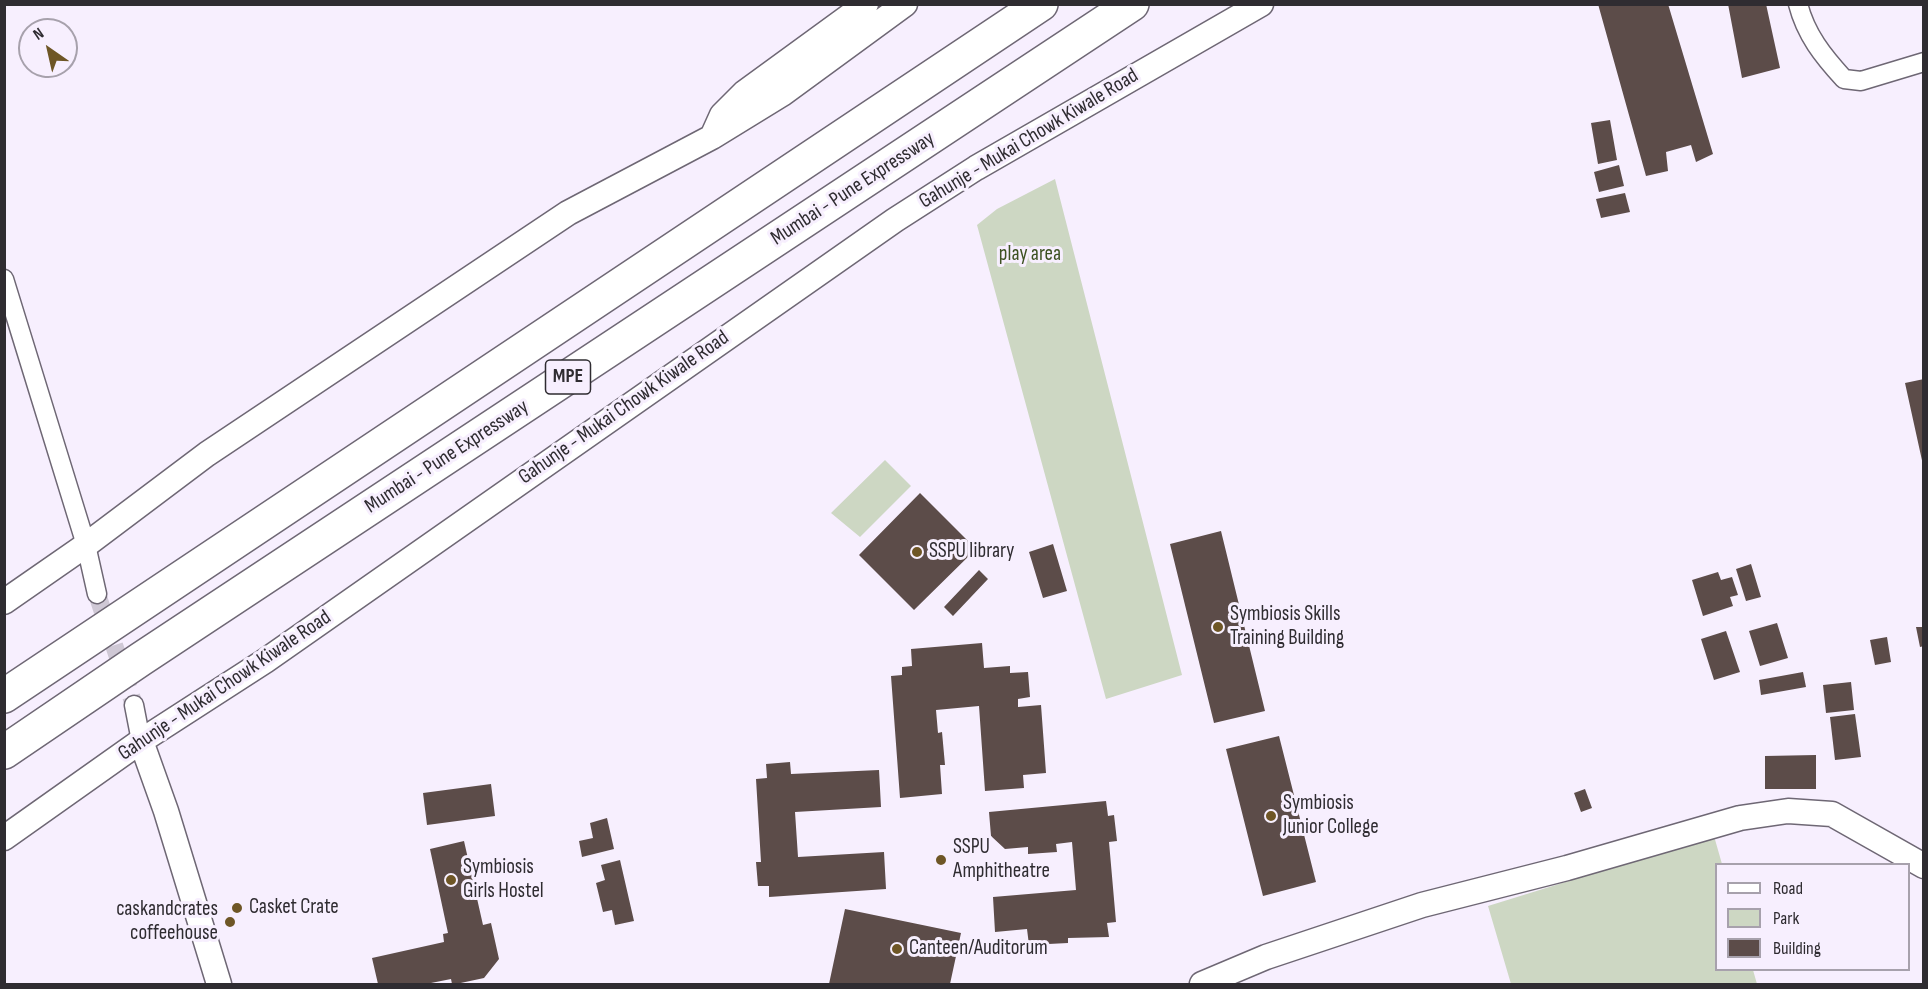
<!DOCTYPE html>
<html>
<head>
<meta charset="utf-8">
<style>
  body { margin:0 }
  #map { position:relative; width:1928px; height:989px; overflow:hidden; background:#f7effe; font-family:"Sofia Sans Condensed",sans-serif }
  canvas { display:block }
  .frame { position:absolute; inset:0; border:6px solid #2f2c31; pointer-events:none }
  .legend { position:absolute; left:1715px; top:863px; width:195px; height:108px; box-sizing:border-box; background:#f7effe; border:2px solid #a7a1ac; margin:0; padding:8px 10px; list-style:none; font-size:18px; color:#2f2c31 }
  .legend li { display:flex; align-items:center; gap:12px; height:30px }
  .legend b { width:30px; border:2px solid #a7a1ac }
  .north { position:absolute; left:18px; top:18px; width:60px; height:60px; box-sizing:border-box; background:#f7effe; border:2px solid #a7a1ac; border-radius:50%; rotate:326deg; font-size:16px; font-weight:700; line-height:24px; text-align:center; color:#2f2c31 }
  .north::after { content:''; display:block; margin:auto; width:21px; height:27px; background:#6e5626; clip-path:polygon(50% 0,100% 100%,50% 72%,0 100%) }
</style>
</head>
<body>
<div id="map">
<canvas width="1928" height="989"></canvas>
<div class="frame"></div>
<ul class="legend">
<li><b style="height:8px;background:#fff"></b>Road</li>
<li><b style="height:16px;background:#cdd7c3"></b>Park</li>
<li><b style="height:16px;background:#5c4c49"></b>Building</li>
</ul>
<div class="north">N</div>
</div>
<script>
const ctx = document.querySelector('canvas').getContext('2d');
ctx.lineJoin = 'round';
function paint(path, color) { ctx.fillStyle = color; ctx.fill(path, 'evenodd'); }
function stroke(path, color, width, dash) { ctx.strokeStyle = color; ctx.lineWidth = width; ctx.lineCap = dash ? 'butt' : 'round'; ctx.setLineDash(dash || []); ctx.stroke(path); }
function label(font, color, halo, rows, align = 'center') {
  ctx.font = font + ' "Sofia Sans Condensed",sans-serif'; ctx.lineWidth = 6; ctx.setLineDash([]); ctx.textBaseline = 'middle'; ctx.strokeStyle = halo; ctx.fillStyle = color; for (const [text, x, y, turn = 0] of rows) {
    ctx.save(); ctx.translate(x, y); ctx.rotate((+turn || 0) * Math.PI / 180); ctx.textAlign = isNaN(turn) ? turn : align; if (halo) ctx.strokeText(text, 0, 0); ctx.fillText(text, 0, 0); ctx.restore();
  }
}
paint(new Path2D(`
  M1055,179L1182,675L1106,699L977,225L997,209Z
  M885,460L911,486L860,537L831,513Z
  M1714,836L1722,864H1716V970H1753L1757,984H1511L1488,906Z`), '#cdd7c3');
paint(new Path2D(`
  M1598,4H1668L1713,154L1696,162L1691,145L1666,152L1668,171L1646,176Z
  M1728,4H1766L1780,68L1742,78Z
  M1610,120L1617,160L1598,164L1591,123Z
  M1619,165L1624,186L1599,192L1594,172Z
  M1625,193L1630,212L1601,218L1596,199Z
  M1924,379V465H1923L1905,383Z
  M920,493L976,549L914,610L859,555Z
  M1221,531L1265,711L1214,723L1170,544Z
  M1053,544L1067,591L1043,598L1029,552Z
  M1751,564L1761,597L1746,601L1736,569Z
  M979,570L988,579L953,616L944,607Z
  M1718,572L1721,580L1732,577L1738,595L1730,597L1733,606L1703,616L1692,580Z
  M1777,623L1788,658L1760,666L1749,631Z
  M1916,627H1924V646L1920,647Z
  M1726,631L1740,672L1714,680L1701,639Z
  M1887,637L1891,662L1875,665L1870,640Z
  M982,643L984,668L1010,666V673L1028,672L1030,697L1018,699V707L1041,705L1046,773L1023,775L1024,788L985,791L979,706L936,710L938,733L942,732L945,765H940L942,794L900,798L891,676L902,675V667L912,666L911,649Z
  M1803,672L1806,687L1761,695L1759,680Z
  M1851,682L1854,710L1826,713L1823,685Z
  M1855,714L1861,757L1835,760L1830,717Z
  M1279,736L1316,882L1263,896L1226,749Z
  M1816,755V789H1765V756Z
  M790,762L791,774L879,770L881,807L795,812L798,857L884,852L886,889L769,897V886H758L756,862H761L756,779L767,778L766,764Z
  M491,784L495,816L427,825L423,793Z
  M1585,789L1592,808L1581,812L1574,793Z
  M1106,801L1108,816L1114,815L1117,841L1109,842L1116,922L1107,923L1109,937L1068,938V943L1029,945L1027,929L995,932L993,897L1076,890L1072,842L1056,844L1057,852L1028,854V847L1005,849L991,836L989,812Z
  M607,818L614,849L582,857L579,841L593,838L590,823Z
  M464,841L483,925L491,923L499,959L484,978L456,984H452L451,979L426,984H378L372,958L444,942L443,934L448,933L430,849Z
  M620,860L634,921L615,925L612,910L603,912L596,883L605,880L601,865Z
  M845,909L961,933L950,984H829Z`), '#5c4c49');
stroke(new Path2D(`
  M97,594L134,705`), '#cfc8d5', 18, [18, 9]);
const minor = new Path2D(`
  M1798,4C1806,35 1823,56 1844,79L1861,81L1924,62
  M4,279L86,545L97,594
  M134,705L141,741`);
const tertiary = new Path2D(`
  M713,135L722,115L744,93L866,4
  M4,602L86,545L207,454L568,213L712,137L782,94L905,4
  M141,741L166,811L219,984
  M4,838L141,741L265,661L895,220L976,168L1261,4
  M1202,984L1266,957L1422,905L1567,868L1740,818L1788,811L1832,814L1924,866`);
const motorway = new Path2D(`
  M4,696L1041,4
  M4,752L141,659L1132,4`);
stroke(minor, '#6e6774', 21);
stroke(tertiary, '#6e6774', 27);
stroke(motorway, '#6e6774', 36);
stroke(minor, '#fff', 18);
stroke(tertiary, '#fff', 24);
stroke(motorway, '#fff', 33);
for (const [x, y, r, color] of [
  [917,552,6,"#6e5626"],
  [1218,627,6,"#6e5626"],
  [1271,816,6,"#6e5626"],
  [941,860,6,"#6e5626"],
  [451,880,6,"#6e5626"],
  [237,908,6,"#6e5626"],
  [230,922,6,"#6e5626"],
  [897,949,6,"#6e5626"]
]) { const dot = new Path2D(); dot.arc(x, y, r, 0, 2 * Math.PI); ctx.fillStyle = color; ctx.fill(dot); stroke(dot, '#f7effe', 2); }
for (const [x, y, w] of [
  [568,377,45]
]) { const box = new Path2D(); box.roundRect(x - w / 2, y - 17, w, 34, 4.5); ctx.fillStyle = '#f7effe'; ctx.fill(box); stroke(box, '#2f2c31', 1.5); }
label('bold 20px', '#2f2c31', null, [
  ["MPE",568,377]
]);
label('21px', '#2f2c31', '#f7effe', [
  ["Gahunje - Mukai Chowk Kiwale Road",1029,139,-31],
  ["Mumbai - Pune Expressway",853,189,-33],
  ["Gahunje - Mukai Chowk Kiwale Road",624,408,-35],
  ["Mumbai - Pune Expressway",447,457,-33],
  ["Gahunje - Mukai Chowk Kiwale Road",225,686,-34]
]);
label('21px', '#3d5122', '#f7effe', [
  ["play area",1030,255]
]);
label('21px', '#2f2c31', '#f7effe', [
  ["SSPU library",929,552],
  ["Symbiosis Skills",1230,615],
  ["Training Building",1230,639],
  ["Symbiosis",1283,804],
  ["Junior College",1283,828],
  ["SSPU",953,848],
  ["Amphitheatre",953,872],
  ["Symbiosis",463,868],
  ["Girls Hostel",463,892],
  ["Casket Crate",249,908],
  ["caskandcrates",218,910,"right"],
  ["coffeehouse",218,934,"right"],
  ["Canteen/Auditorum",909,949]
], 'left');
</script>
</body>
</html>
